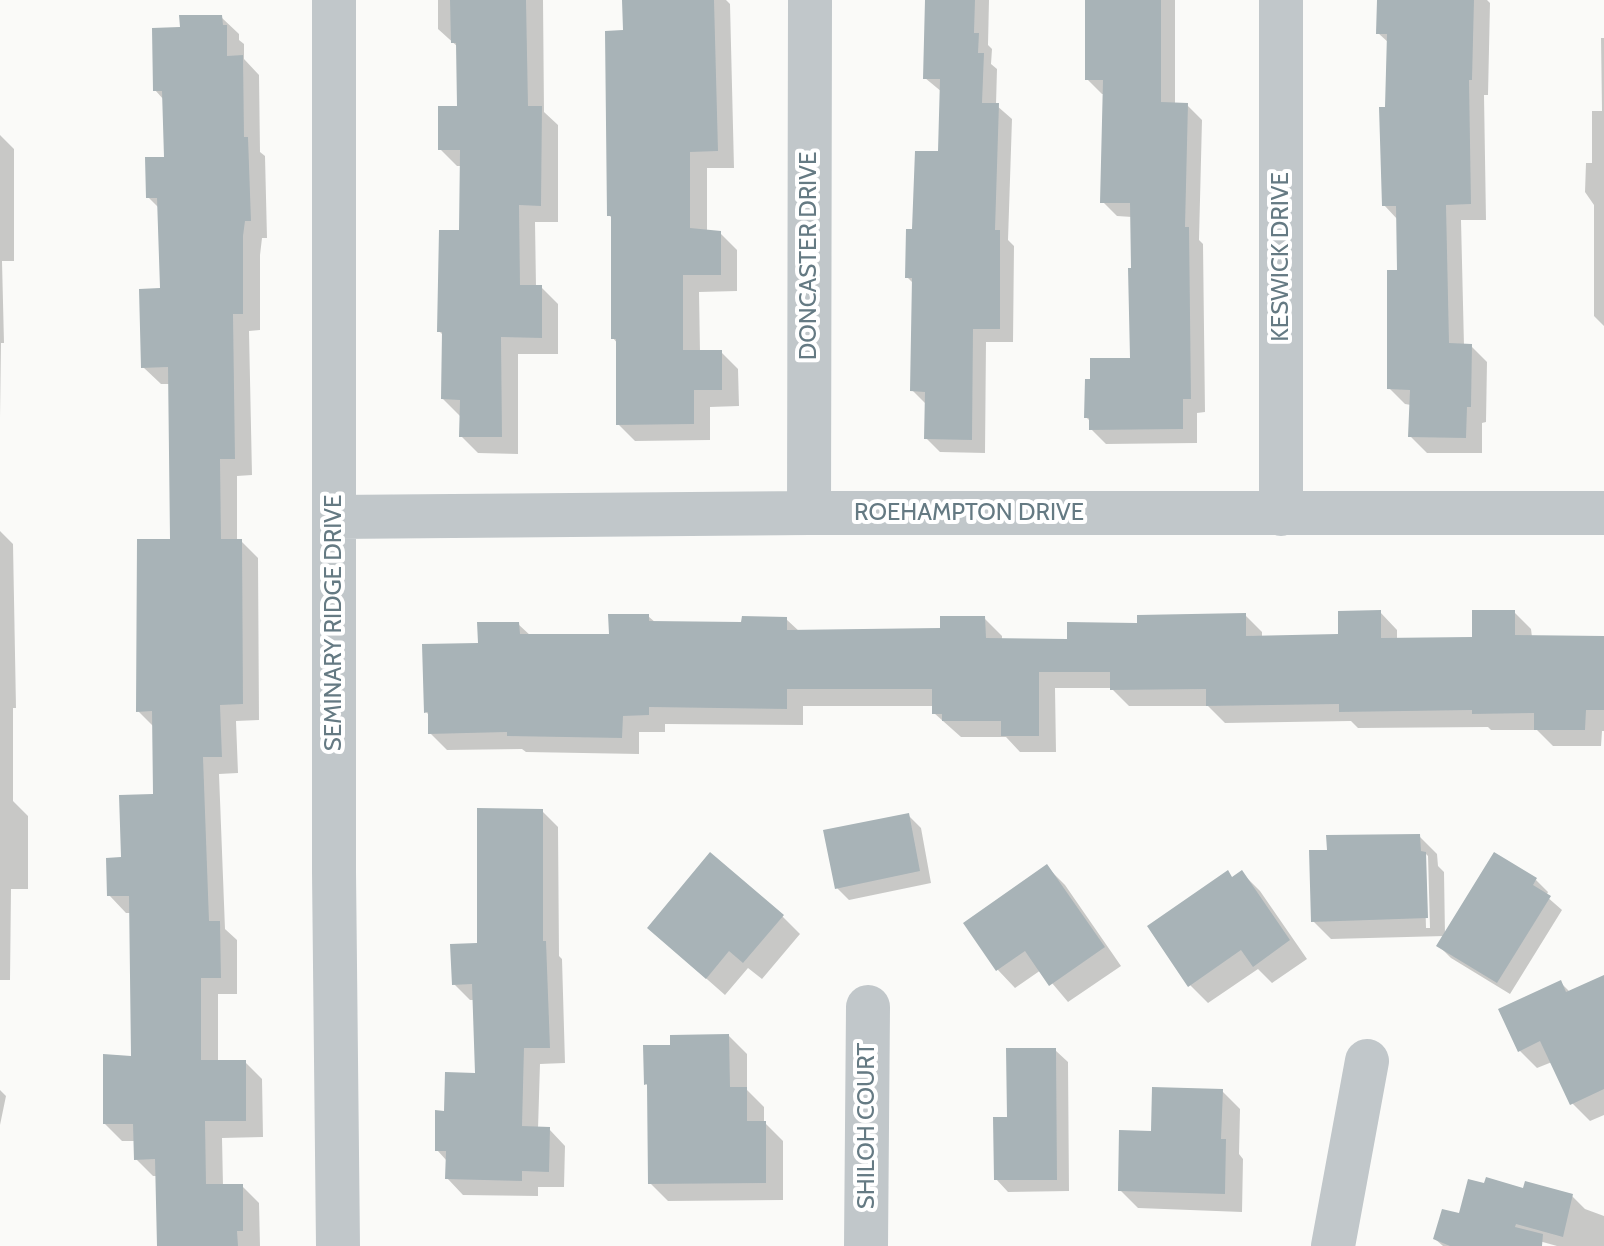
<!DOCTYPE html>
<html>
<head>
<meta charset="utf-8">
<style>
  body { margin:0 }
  canvas { display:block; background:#fafaf8 }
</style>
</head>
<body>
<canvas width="1604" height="1246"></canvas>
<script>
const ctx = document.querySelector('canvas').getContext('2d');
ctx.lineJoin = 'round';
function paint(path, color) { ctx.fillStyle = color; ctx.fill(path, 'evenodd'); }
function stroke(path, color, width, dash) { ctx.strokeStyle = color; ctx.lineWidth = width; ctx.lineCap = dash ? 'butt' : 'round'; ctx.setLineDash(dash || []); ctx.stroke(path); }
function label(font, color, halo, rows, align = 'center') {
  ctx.font = font + ' Cabin,sans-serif'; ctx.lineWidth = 8; ctx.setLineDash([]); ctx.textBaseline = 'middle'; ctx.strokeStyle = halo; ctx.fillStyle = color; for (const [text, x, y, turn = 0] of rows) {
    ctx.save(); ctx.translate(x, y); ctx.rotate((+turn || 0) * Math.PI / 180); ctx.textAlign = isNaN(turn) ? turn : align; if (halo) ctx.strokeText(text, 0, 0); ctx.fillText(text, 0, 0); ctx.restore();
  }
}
paint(new Path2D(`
  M438,0H543L544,112L558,125V222H535L536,287H541L558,304V354H518V454L478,453L461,436V417L443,399L444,336L439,331L461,232L462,166H457L440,149L459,108L458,47L438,29Z
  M624,0H726L730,4L734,168H707V232L720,233L737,250V291L699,292L700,352H721L738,369L739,406L710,407V440L635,441L618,424V344L613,338V219L609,215L625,32Z
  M927,0H989L988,45L992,49L991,64L997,69L996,105L1012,119L1008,240L1014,246L1013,342H986L985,453L940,452L926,438V404L912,390L914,284L907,277L914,231L940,153L942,92L925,78Z
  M1087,0H1175V105H1187L1202,120L1199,240L1203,244L1205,412L1197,413V443L1106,444L1091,429V422L1086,417L1132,360V217L1117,216L1103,202L1105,94H1102L1087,79Z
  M1378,0H1487L1490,3L1488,95H1484L1486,220H1461L1464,346H1471L1487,362L1486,422L1482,423V453H1427L1410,436L1411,405L1405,404L1389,388L1399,272L1398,220L1384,205L1389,43L1378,33Z
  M221,17L239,34V40L244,44V59L259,75L260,152L265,156L267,238H262L260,255V330L249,331L252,475L237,476V541H241L258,558L259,720L236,721L238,773L219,774L225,929L237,940V994H218V1062H245L262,1079L263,1137L222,1138L223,1186H242L259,1203L260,1246H159L158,1176H153L136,1159L135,1141H122L105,1124L133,1058L131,913H126L109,895L123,859L156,796L154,727L138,711L172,541L170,384H161L143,367L162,290L159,208L148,197L166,159L164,100L155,90L182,29Z
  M1601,38H1604V326L1594,316V205L1585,192L1586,163H1592V111H1602Z
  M0,135L14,149V261H2L4,343H1L0,418Z
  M0,531L13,544L16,708H13V801L28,816V889H11L10,980H0Z
  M1380,612L1397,630V640L1474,639L1514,612L1531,629L1532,637L1604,638V612V731H1602L1601,746H1553L1537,730H1491L1488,727L1358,728L1351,721L1225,723L1208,706H1129L1111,688H1055L1056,752H1020L1006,737H961L934,713V706H803V725L665,724V732H639V754L526,752L522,749L447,750L430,733V716L426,712L480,645L518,624L531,636H611L648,616L656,623L743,624L786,619L800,632L942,630L984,618L1002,636V640L1069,641L1139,625L1245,615L1262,632V637L1340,636Z
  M542,811L558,827L559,956L562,959L565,1063L540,1064L538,1129H549L565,1146L564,1187H538V1196L463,1195L447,1178V1161L437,1150L446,1113L478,1075L475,1000H470L454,984L479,945Z
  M908,815L921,828L931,883L849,900L837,888Z
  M1419,836L1437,854L1438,866L1444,872L1445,935L1536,880L1548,892L1546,896L1562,910L1510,994L1451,958L1439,946L1445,936L1331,939L1313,921L1329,852ZM1424,852L1428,856L1430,928H1426Z
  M1047,867L1065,885L1121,966L1068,1002L1041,970L1015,988L998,970L965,924Z
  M1242,873L1260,891L1307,959L1272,983L1258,969L1208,1003L1190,985L1233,879Z
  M782,916L800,934L762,979L748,968L725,995L649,928Z
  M1604,977V1115L1590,1121L1572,1103L1552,1062L1537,1068L1519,1050L1560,982L1570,992Z
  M729,1036L747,1054V1090L764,1107V1122L783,1141V1200L668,1201L650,1183L649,1087L646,1084Z
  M1055,1050L1068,1062L1069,1191L1008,1192L996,1179L1009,1119Z
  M0,1090L6,1096L0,1125Z
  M1222,1091L1240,1109L1239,1154L1243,1159L1242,1212L1138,1208L1120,1190L1153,1133Z
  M1524,1190L1572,1196L1585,1209L1604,1216V1246H1557L1532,1239L1530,1246H1443L1435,1239L1460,1215Z`), '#0003');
paint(new Path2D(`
  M450,0H526L528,106H542L541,206L519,205L520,285H542V338L501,337L502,437H459L460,400L441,399L442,332H437L439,230H459L460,150H438V106H457L456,43H451Z
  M622,0H714L718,151L690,152V228L721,231V275H683V350H722V390H694V424L616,425V339H611V216H607L605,31L623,30Z
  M925,0H975L974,33H979L978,53H984L982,103H999L995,230H1000V329H973L972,440L924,439L925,392L910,391L912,278H905L906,229H912L915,151H938L940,79H923Z
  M1085,0H1161V102L1188,103L1185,227H1189L1191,399H1183V429L1089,430V418H1084L1085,379H1090V358H1130L1128,268H1131L1130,203H1100L1103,80H1085Z
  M1377,0H1474L1472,80H1469L1471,204L1446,205L1449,343L1472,344L1471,407H1467L1466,438L1408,437L1410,390L1387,389V270H1397L1396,206H1382L1379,107H1385L1387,34H1376Z
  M179,15H222L223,25H227V56L243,55L244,137H248L251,221H245L243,236V314H233L235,459H220L221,539H242L243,704L220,705L222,757H203L209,921H220L221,978H201V1060H246V1121H205L206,1184H243V1231H237L238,1246H157L155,1159L134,1160L133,1124H103V1054L131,1056L129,896H107L106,858L121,857L119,795L153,794L152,711L136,712L137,539H170L168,367L141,368L139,289L160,288L157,198H146L145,157H164L162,91H153L152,28L180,27Z
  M1381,610V638L1472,637V610H1515V635L1604,636V710H1586L1585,730H1534V713L1472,714V710L1339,712V704L1206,706V689L1110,690V672H1039V736H1001V721H942V714H932V689H787V709L649,707V715L623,716L622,738L507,736V732L428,734V712L424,713L422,644L478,643L477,622H519L520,634H609L608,614H649V621L741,622L742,616L787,617V630L940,628V616H985L986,638L1067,639V622L1137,623V615L1246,613V636L1338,634V611Z
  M477,808L543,809V941H546L550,1048H524L522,1126L550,1127L549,1172L522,1171V1181L445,1179L446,1151H435V1110L444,1111L445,1072L475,1073L472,984L452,985L450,944L477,943Z
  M909,813L920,871L835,889L823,830Z
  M1420,834L1421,851L1426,852L1428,918L1311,922L1309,850H1327L1326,835Z
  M710,852L784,915L743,963L729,951L706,979L647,928Z
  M1494,852L1537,878L1533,885L1551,896L1497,983L1436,946Z
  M1047,864L1105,947L1049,986L1025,951L996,971L963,923Z
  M1228,870L1232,877L1242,870L1290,940L1253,967L1241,950L1188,987L1147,926Z
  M1604,975V1089L1570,1105L1540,1041L1518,1052L1498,1009L1561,980L1566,992Z
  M729,1034L730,1087H747V1121H766V1183L648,1184L647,1084L644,1085L643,1045H670V1035Z
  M1006,1048H1056L1057,1180H994L993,1117H1007Z
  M1152,1087L1223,1089L1221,1139H1226L1225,1194L1118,1191L1119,1130L1151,1131Z
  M1486,1177L1523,1188L1525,1181L1573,1194L1563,1237L1516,1224L1515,1227L1543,1234L1542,1246H1450L1433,1239L1442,1209L1459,1213L1468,1179L1484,1183Z`), '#a8b3b7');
stroke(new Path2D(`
  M334,0V872L338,1246
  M1281,0V514
  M809,513L810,0
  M334,517L809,513H1604
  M866,1246L868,1007
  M1333,1246L1367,1061`), '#c1c7ca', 44);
label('24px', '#657a83', '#fff', [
  ["DONCASTER DRIVE",809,256,-90],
  ["KESWICK DRIVE",1281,257,-90],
  ["ROEHAMPTON DRIVE",969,513],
  ["SEMINARY RIDGE DRIVE",334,623,-90],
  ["SHILOH COURT",867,1126,-90]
]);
</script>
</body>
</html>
